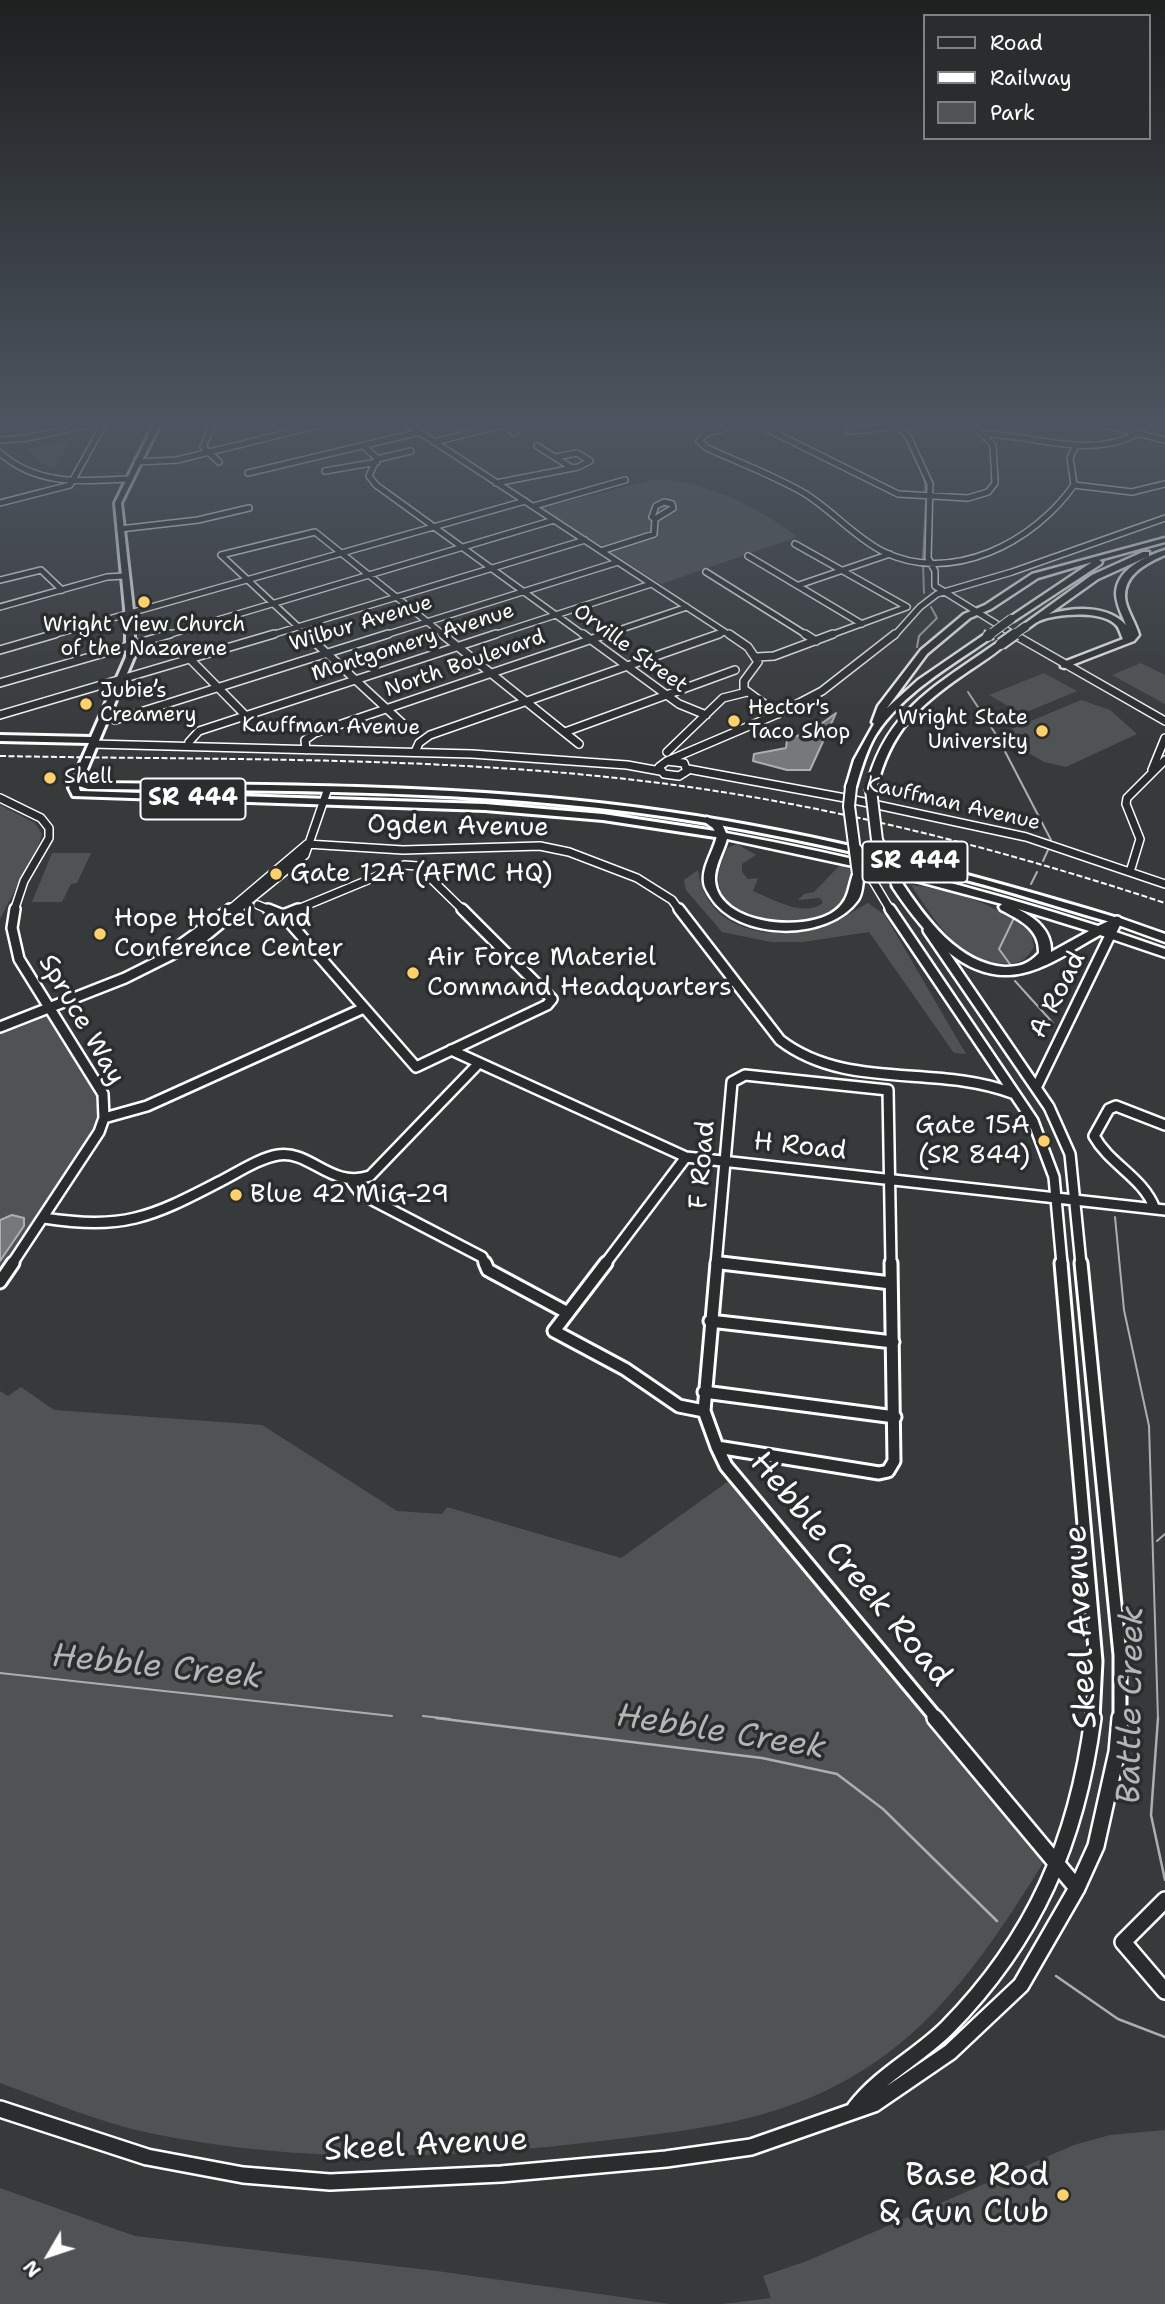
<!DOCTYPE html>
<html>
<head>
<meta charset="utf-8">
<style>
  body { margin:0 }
  #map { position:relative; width:1165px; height:2304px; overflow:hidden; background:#373a3b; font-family:"Shantell Sans",sans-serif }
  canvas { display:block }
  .legend { position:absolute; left:923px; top:14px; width:228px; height:126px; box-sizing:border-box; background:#2a2d2e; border:2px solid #7f8182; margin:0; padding:9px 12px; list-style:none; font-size:21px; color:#fff }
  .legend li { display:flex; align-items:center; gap:14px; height:35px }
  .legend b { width:35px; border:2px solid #7f8182 }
  .north { position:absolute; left:14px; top:2220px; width:70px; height:70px; -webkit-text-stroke:5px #2a2d2e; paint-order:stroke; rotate:231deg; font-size:19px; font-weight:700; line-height:28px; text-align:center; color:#fff }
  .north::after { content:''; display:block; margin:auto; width:24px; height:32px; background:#fff; clip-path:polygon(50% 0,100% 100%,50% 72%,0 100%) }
</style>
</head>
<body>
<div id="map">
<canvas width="1165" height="2304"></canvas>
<ul class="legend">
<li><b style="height:9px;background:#2a2d2e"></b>Road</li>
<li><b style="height:9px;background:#fff"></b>Railway</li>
<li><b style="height:19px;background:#505354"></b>Park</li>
</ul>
<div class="north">N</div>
</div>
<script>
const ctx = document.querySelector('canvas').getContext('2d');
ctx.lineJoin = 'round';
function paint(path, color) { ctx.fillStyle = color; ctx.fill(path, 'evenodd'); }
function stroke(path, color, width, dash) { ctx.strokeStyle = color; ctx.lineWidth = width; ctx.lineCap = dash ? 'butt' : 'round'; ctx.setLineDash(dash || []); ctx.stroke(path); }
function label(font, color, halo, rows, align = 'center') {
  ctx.font = font + ' "Shantell Sans",sans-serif'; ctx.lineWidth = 7; ctx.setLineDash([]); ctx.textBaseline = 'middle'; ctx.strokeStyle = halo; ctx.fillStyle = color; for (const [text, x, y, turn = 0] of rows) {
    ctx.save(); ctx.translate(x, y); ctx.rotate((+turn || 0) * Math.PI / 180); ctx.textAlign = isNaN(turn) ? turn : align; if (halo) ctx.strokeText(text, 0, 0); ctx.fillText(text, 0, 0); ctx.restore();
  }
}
paint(new Path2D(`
  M72,439L55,468L39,462L28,449Z
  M657,479C709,483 756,505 797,537L661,584L541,508Z
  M1141,663L1165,675V704L1112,675Z
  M1044,673L1077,691L1022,714L989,695Z
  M1081,700L1110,710L1137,734L1066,767L1044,762L1008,741L1007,731Z
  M0,805L35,823L42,834L39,844L0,919Z
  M737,844L756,855L742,864V872L748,879L758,878L753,891C773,899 804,918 823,903L820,898L798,900L804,894L814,892L840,865L852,870C850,879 851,889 846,896C823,933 729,933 719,885C716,873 723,860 727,848Z
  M52,853H91L77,883L71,884L62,902H32Z
  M698,870C705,928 764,941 814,929C833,924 851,913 868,903L885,915L966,1054L954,1053L869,932L803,942H771L722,932L686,890L684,880Z
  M911,885C954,890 998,904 1031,933L1034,947C1024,963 1017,965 998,963C956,959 933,917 911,885Z
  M45,1015L51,1017C76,1057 112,1091 91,1139L0,1273V1031Z
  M21,1387L54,1410L262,1425L397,1511L442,1514L447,1507L621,1558L730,1480L833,1607L1032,1843L1043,1863C992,1945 936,2030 850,2078C773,2122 694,2130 609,2140C455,2159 302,2165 149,2133C98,2122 49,2101 0,2083V1391L8,1396Z
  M1165,2130V2304H722L771,2298L763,2276L807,2261L1074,2145L1110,2135Z
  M0,2188L135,2236L437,2271L670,2304H0Z`), '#505354');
const water = new Path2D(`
  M836,713L810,770H787L753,761L754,754L786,748L787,739L810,732Z
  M12,1215L24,1218V1226L0,1261V1220Z`);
paint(water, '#767879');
stroke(water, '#adaeaf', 2);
stroke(new Path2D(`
  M904,436L917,462
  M924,477L926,495
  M923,560L926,500
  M923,564L924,593
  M917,647L919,636L937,618L931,607
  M968,692L997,736L1051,840
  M1043,861L1048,850
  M1031,884L1037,872
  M1012,967L999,949L1014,918
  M1015,981L1053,1023
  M1115,1217L1124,1310L1149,1426L1158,1719
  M1157,1541L1165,1534
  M0,1673L392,1716
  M423,1716L450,1719`), '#adaeaf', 2);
stroke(new Path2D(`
  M436,1718L762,1758L837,1774L883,1809L997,1921
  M1158,1718L1151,1815L1165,1880
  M1056,1976L1118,2019L1165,2037`), '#adaeaf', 2.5);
const minorFar4 = new Path2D(`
  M214,422L203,447L219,462
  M404,422L731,636
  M747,422L705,434L699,441L707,448C740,463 773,475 804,493C832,510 853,536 882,551C951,586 1034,542 1074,485L1070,458L1075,447
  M753,422L898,494L968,498L988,492L995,483L993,445L970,422
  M893,422L908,436L930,484L928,558L935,571V586L1016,636
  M1093,422L1165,440
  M502,425L515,433
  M850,428L865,430L848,431Z
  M865,430L898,426
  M984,434C1038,435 1088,460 1139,433
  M0,440L27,438L100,422
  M434,442L514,422
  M363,446L377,458L369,476L376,485L585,636
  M537,446L572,468
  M0,453C38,486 80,481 128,479
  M377,459L411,451
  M137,462L177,460L331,422
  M325,471L377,462
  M248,473L420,432
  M496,483L578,467L590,461L577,453L556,457
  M1074,485L1132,492L1165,484
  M664,502L672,504L673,508L655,519L652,517L656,506Z
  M0,503L70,485L105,422
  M534,506L625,480
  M120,529L198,520L249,508
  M795,544L907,607L828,636
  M601,551L654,534L655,519
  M748,556L862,624
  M706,572L808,636
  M0,580L41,570L62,590
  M799,585L890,554
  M0,607L107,577L124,576
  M49,636L525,501
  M164,636L554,520
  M268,636L585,540
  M308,636L221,555L315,532L445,636
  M382,636L618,562
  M491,636L651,584
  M601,636L687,607
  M714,636L725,632
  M894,636L920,607L937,594L1012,572L1165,518`);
const minorFar3 = new Path2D(`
  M306,634L402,723
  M442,634L579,744
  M583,634L679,704L706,715
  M729,634L748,647L758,662L744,681V689L778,714
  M805,634L816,641
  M1013,634L1165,721
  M0,650L55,634
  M757,657L774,656L833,634
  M191,660L246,716
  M0,683L170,634
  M0,715L274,634
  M115,720L388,634
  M565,732L735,670
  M189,742L199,731L496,634
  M93,744L472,754L627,765L660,771
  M306,750L305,740L315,733L607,634
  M415,752L419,743L430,735L719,634
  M667,752L723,698L747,692
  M667,761L782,712L822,691L895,634
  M667,761L684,763L687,771L679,776L664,774L659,767Z
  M688,769L845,798L1026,837L1165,884
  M1152,770L1165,738
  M0,798L41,818L49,828V838L24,881L14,911
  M307,844L403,850L540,846L569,852L637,878L672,900L680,911
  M1130,872L1140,839L1126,804L1127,798L1165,760
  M873,881L891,911
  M258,905L272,911
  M228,911L307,844
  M236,911L305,855L327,791
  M293,911L404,865L418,866L464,911`);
const minorFar2 = new Path2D(`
  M268,909L283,915
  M679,909L780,1040C846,1091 936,1064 1012,1093
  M890,909L1033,1121L1054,1177L1062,1264
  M283,915L416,1067L547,1005L552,999L462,909
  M283,915L298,909
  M928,930L1049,1107L1070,1154L1081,1264
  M179,946L230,909
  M0,1027L125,978L199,941L238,909
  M451,1050L686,1157L1165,1210
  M1036,1088L1117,921
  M104,1118L147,1106L364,1008
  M352,1182L361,1194L482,1257L485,1264
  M1155,1209C1143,1177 1110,1165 1094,1136L1109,1109L1116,1106L1165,1125
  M44,1218C123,1230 150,1218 219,1182C237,1173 259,1158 278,1155C311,1150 330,1189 370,1176L479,1063
  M716,1262L735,1264
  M12,1264L99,1132L104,1118L103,1094L19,959L12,928L15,909
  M605,1264L686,1157
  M716,1264L732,1082L745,1075L888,1090L891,1264`);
const minorFar1 = new Path2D(`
  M485,1263L488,1270L568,1313
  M606,1263L554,1331L625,1369L679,1406L704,1411
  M717,1263L704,1411L717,1447
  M721,1263L891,1283
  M1061,1263L1096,1661L1093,1719
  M1081,1263L1120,1655V1719
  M0,1282L13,1263
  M710,1321L893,1342
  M704,1392L895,1417
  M717,1447L879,1473L888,1471L894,1461L891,1263
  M717,1447L726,1466L937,1719`);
const minor = new Path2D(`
  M935,1718L1077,1888
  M1165,1900L1123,1942L1165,1991
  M855,2108C880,2075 918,2057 947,2028C1035,1939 1077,1840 1093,1718
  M0,2109L147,2157L243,2175L330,2182L501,2174L666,2159L751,2147L874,2104L950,2052L1021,1985L1077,1888L1096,1846L1117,1752L1120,1718`);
const major = new Path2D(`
  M155,422H161L121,503L134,619V657L82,781L89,783C282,785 477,784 669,812C823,834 972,874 1121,919L1122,921L1117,924C1073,912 1029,897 985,885C881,857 776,833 669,817C477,789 282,791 88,789L79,786V788L80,791L485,804L603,814L722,832L727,835L722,838L603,820L485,810L73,796L69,788L89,743L0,741V735L91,737L126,657V619L115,503Z`);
const highway = new Path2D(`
  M1165,538V542L1099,560L1102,562L1101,564L1014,621L1007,619L1092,562L1038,578L991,609L970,618L927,654L887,708L918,680L985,634H991V638C951,666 902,693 875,736C866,752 861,769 856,787L855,789H847L846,787L854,760L874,724L872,722L878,706L921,650L964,614L985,605L1032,574Z
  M1165,550V555C1144,564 1120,577 1126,603C1129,614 1136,624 1139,635L1134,641L1064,668L1061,667V663L1123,639C1120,634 1120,628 1115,624C1100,610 1056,614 1039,621C1034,623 1030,628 1025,630L1020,627L1092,575L1143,552H1149V556L1098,579L1049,614C1075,607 1107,605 1126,625C1122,615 1116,604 1116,593C1117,569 1146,556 1165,550Z
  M998,642L1006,644C994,655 979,664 966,673C918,706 890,731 876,790L871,793L867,792L866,790C884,711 936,686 998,642Z
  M707,817L722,824L726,833C853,856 976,887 1098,926L1117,917L1165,934V942L1118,925L1110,930L1165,949V957L1100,935C1076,948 1050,967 1023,973C965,987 920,928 892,886L894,883H902C926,919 959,964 1005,967C1019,967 1029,964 1039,953C1040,929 1020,920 1001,910L999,907L1002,904L890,874L727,839C723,853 714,867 715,881C719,926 808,933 836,910C850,899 848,886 854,872H862L864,874C862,882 863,893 858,900C828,942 737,941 710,896C708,892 704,887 704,882C702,866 714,851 717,835L713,828L702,820ZM1018,909L1089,931L1051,952C1052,930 1035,918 1018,909Z`);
stroke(minorFar4, '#fff', 8);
stroke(minorFar3, '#fff', 10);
stroke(minorFar2, '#fff', 14);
stroke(minorFar1, '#fff', 17);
stroke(minor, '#fff', 20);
stroke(major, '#fff', 6);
stroke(highway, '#fff', 5);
stroke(minorFar4, '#2a2d2e', 5);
stroke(minorFar3, '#2a2d2e', 7);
stroke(minorFar2, '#2a2d2e', 9);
stroke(minorFar1, '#2a2d2e', 11);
stroke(minor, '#2a2d2e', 15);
paint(major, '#2a2d2e');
paint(highway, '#2a2d2e');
stroke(new Path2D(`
  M0,756C205,760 412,756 617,778C804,798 986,844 1165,903`), '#fff', 2, [6, 2.5]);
const minorBridge = new Path2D(`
  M858,849L873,881`);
const highwayBridgeFar1 = new Path2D(`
  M988,636L1011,619
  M1012,636L1025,627`);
const highwayBridge = new Path2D(`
  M988,636L990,634
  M1001,644L1015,634
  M851,787L849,806L858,874
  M871,790L877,840L898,886`);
stroke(minorBridge, '#fff', 10, []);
stroke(highwayBridgeFar1, '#fff', 10, []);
stroke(highwayBridge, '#fff', 14, []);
stroke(minorBridge, '#2a2d2e', 7);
stroke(highwayBridgeFar1, '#2a2d2e', 8);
stroke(highwayBridge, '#2a2d2e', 10);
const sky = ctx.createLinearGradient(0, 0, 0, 744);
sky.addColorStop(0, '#1e2020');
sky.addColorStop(0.57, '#4d5560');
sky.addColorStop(1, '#4d556000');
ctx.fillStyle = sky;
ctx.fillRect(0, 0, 1165, 744);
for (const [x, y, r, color] of [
  [144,602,7,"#ffd166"],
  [86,704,7,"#ffd166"],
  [734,721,7,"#ffd166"],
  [1042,731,7,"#ffd166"],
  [50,778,7,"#ffd166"],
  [276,874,7,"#ffd166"],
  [100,934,7,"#ffd166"],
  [413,973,7,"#ffd166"],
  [1044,1141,7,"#ffd166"],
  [236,1195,7,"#ffd166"],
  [1063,2195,7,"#ffd166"]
]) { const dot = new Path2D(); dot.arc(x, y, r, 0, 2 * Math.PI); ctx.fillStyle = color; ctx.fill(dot); stroke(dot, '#2a2d2e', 2.5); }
label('21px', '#fff', '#2a2d2e', [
  ["Wilbur Avenue",361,624,-17],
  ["Montgomery Avenue",413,643,-18],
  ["Orville Street",630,649,36],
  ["North Boulevard",465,664,-19],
  ["Kauffman Avenue",331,727,1],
  ["Kauffman Avenue",953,804,13]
]);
label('21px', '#fff', '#2a2d2e', [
  ["Wright View Church",144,626,"center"],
  ["of the Nazarene",144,650,"center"],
  ["Jubie’s",100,692],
  ["Creamery",100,716],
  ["Hector's",748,709],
  ["Taco Shop",748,733],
  ["Wright State",1028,719,"right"],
  ["University",1028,743,"right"],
  ["Shell",64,778]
], 'left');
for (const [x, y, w] of [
  [193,799,105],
  [915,862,105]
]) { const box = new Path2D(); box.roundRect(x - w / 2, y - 20.5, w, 41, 5); ctx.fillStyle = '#2a2d2e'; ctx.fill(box); stroke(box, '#fff', 2); }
label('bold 24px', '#fff', null, [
  ["SR 444",193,799],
  ["SR 444",915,862]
]);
label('26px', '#fff', '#2a2d2e', [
  ["Ogden Avenue",458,827,1],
  ["A Road",1058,995,-63],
  ["Spruce Way",81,1020,60],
  ["H Road",800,1147,6],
  ["F Road",703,1165,-85]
]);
label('26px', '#fff', '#2a2d2e', [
  ["Gate 12A (AFMC HQ)",290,874],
  ["Hope Hotel and",114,919],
  ["Conference Center",114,949],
  ["Air Force Materiel",427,958],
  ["Command Headquarters",427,988],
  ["Gate 15A",1030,1126,"right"],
  ["(SR 844)",1030,1156,"right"],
  ["Blue 42 MiG-29",250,1195]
], 'left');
label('32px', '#fff', '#2a2d2e', [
  ["Hebble Creek Road",850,1570,50],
  ["Skeel Avenue",1082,1627,-93],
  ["Skeel Avenue",426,2146,-3]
]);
label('32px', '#fff', '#2a2d2e', [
  ["Base Rod",1049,2177],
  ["& Gun Club",1049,2214]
], 'right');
label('italic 33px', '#b4b5b5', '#2a2d2e', [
  ["Hebble Creek",157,1668,6],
  ["Battle Creek",1132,1705,-89],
  ["Hebble Creek",721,1733,9]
]);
</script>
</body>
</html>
